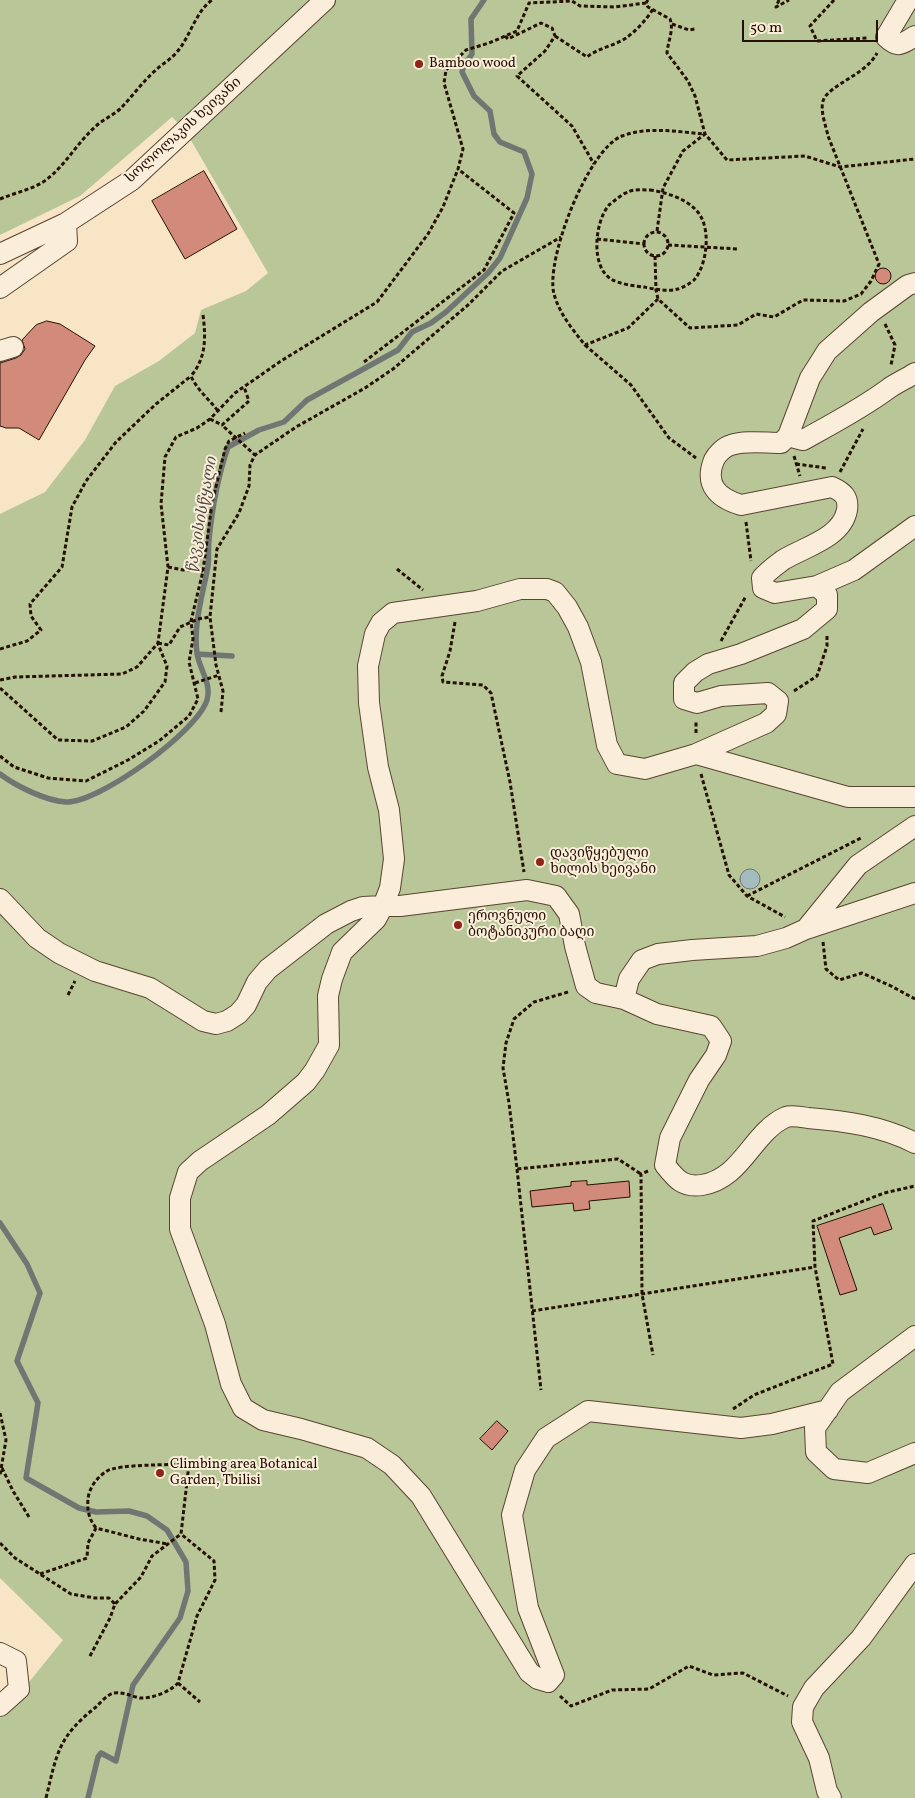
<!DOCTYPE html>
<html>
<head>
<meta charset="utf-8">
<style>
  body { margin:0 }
  #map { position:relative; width:915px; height:1798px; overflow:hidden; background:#f8e5c6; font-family:Vollkorn,serif }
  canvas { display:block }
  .scale { position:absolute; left:742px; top:20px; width:136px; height:22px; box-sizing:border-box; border:2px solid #261001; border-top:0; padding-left:6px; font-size:15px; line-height:18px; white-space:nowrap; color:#261001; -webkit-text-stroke:4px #faeeda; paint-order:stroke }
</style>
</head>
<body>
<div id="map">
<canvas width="915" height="1798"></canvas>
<div class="scale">50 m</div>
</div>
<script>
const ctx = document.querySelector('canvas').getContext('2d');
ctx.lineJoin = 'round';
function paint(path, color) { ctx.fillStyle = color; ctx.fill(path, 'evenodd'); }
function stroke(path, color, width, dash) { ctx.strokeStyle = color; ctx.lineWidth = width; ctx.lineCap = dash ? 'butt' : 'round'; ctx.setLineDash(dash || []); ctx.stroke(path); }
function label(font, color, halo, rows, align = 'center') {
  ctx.font = font + ' Vollkorn,"Noto Serif Georgian",serif'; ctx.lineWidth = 4; ctx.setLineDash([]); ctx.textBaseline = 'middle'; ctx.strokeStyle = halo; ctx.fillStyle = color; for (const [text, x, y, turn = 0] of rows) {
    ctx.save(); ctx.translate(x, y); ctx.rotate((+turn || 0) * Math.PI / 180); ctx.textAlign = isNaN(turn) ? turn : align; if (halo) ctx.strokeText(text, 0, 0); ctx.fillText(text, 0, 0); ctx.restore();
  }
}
paint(new Path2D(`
  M0,0H915V1798H0V1718L63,1640L0,1578V514L45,492L85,440L115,386L159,361L195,333L201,310L246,291L268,273L185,130L172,117L80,196L0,235Z`), '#b8c698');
const water = new Path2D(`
  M740 879a10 10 0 1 1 20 0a10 10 0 1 1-20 0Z`);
paint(water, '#a2bcbf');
stroke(water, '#707773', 1);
stroke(new Path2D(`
  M197,654L232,656
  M0,774C16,786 46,801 66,802C99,803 197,732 207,700C212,683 199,669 197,653C193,624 203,594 208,566C209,558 208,549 209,540C212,509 218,476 228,447L259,430L284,422L307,400L398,350L412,332L431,323L446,312L488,273L500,258L527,198L532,174L524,152L500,142L494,134L490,111L474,96L462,72L464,65L472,54L471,19L484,0
  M0,1223L27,1264L40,1293L17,1361L38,1403L26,1478L79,1508L96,1512L129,1511L147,1516L167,1530L186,1562L188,1591L180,1618L133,1685L116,1761L101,1753L98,1757L88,1798`), '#707773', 5.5);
const building = new Path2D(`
  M204,171L237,229L185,259L152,201Z
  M875 276a8 8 0 1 1 16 0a8 8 0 1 1-16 0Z
  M47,321L60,324L95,346L85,360L39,440L19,428H6L0,426V363L16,358L21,355L25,349L22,340L36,325Z
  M587,1181V1185L629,1181L630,1197L589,1201L590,1209L574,1211L573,1203L532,1207L530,1191L571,1186V1182Z
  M883,1204L892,1229L874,1235L871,1227L839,1238L857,1290L840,1295L817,1226Z
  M497,1421L508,1431L492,1450L480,1439Z`);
paint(building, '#d28a7b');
stroke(building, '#261001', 1);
const minor = new Path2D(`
  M908,0L886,37C898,49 902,44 915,36
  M0,254L66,223L132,180L325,0
  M0,288L67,241L66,223
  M0,351L13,347
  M788,436L803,440C832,424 861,409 888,389C896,383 906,379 915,373
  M817,586L854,570L915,526
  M696,754L766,723L776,714L778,701L768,693L721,696L697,703L684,699V683L695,672L708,664L741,654L803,629L827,609V595L817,586L775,593L763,588L762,578C768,571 775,566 783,560C804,547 842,538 847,510C849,497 843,492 832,487L741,505C718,498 704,485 714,460C717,454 724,447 731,445C746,440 765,443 781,443L788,436L810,378L827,351L871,312L908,285L915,283
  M0,899L37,938L59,953L95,971L150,988L203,1021L216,1024L227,1021L238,1014L246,1005L257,982L268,969L326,924L351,911L363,907L383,906L390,888L394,859L389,810L378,767L369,703L368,666L375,634L381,623L393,613L477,601L520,589H547L555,592L567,607L578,627L591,662L607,745L617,764L645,769L696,754L848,797H915
  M806,929L858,865L915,826
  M624,999L657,1014L711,1026L721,1041L716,1055L699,1080L670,1138L665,1165C676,1179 683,1188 702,1185C742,1179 752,1132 786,1117C792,1115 802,1117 808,1118C845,1121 882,1126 915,1143
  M915,1336L840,1392L815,1428L816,1452L834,1469L868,1473L915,1453
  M828,1410L772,1424L741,1428L588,1411L546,1438L525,1470L512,1515L528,1608L554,1675L548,1682L538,1679L529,1672L421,1496L392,1465L367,1448L301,1429L263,1420L243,1408L231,1384L215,1324L180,1229V1198L188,1172L200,1161L268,1115L306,1082L315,1070L329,1045L328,996L332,979L342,952L376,919L383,906H400L527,890L556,896L569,914L575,946L586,986L596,993L624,999L629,979L642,960L658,954L692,950L757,946L786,938L806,929L915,893
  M0,1653L16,1661L19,1689L0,1706
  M831,1798L827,1791L819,1758L802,1722L803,1707L814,1688L861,1638L915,1564`);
stroke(minor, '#5a4532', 22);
stroke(new Path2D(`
  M648,0L646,3L648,7L670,19C674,30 668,41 667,53L688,81L695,96L705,134L727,160L805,156L840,167L915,159
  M779,0L776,7L789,0
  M834,0L810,26L817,41L867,38
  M672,24L689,30L695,29
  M505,36L508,39L541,23L552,28L555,36L545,51L517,76L572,126L594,164
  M555,36L587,57C598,48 614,46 626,38C636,31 647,19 653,9
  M650,190C665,192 684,198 695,209C712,224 708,264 694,280C691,283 682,288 678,289C668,292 654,289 644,287C634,286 619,284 611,279C590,266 595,221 609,205C614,201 622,194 628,192C633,189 644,190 650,190Z
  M0,199C14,193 30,190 43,182C64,168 76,144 95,127C102,120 112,116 120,109C132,97 142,82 156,70C162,64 170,60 176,53C190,38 195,12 212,0
  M657,231L663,188L683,151L705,134
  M644 244a12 12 0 1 1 24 0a12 12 0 1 1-24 0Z
  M597,239L644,244
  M668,245L738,249
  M655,256L656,290L658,299L690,328L738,325L756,314L774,317L803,300L844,301L861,294L871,281L879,264L828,136C826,126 820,111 823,101C828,85 866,75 877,53
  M658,299L628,328L585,345C573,330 559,313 554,294C545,260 588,149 622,136C648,126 678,132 705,134
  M203,315C206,338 206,358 191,376C197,390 209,399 218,411
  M885,324L895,345L891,365
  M585,345L631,385L669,438L696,458
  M364,362L484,270L514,213L458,169
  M210,419L222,425L249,401L244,387
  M794,456L800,476
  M796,464L826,468
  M840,472L863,429
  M746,522L751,561
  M168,567L183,570L203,571
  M397,569L423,590
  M455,622L450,651L442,676L443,682L483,685L491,693L510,782L524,872
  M721,641L746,596
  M158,643L169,645L180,627L198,619L210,617
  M0,649L27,641L41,630L31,616L30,604L62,567L72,507L86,481L116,442L156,404L191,376
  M0,680L15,677L122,674L137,667L158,643L168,567L161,504L165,457L176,437L197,428L210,419L235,393L281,361L377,302L428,234L443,207L458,169L463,149L444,83L446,70L466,50L489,43L517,31L529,3L572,1L580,6L615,7L646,3
  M195,683L219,675
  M0,688L58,740L92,741L126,727L144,711L165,682L167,666L158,644
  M794,691L817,676L827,646V634
  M221,712L223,691L216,665L210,617L217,549L239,513L249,486L250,465L255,455L296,427L365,388L393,369L468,305L502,271L561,237
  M696,733V720
  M0,756L14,767L48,778L86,781L128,760L159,741L189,716L198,699L189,662L193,639L191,621L203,571L212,503L225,449L229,441L245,433
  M701,774L729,875L747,896L785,917
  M747,896L861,838
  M823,942L826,969L839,980L862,973L891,986L915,999
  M568,992L534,1002L514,1019L506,1043L503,1068L509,1103L517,1169L618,1159L641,1174
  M68,995L75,981
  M517,1169L541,1390
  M648,1171L641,1174L642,1294L653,1355
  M532,1311L815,1267
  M733,1409L754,1395L833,1364L815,1267L813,1221L884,1193L915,1186
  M0,1413L6,1440L0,1475
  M2,1468L13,1491L29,1517
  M96,1528C89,1519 87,1511 88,1499C89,1488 97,1477 107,1471C118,1464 173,1465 189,1464L181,1534L152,1556L141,1577L115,1604
  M0,1543L15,1558L71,1594L95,1598H109L115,1604L110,1618L89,1658
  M40,1574L87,1558L88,1543L96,1528L139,1539L168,1544
  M178,1683L200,1702
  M560,1696L571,1706L612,1690L649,1689L689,1666L713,1675L743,1673L788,1696
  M46,1798C57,1753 58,1737 96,1707C101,1702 108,1694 114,1693C124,1692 131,1696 140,1698C152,1699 171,1691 178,1683L197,1616L215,1580L214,1561L181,1534`), '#261001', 3, [4, 2.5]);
stroke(minor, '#faeeda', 20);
stroke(new Path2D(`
  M224,427L255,455`), '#261001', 3, [4, 2.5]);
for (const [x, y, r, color] of [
  [419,64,5,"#8f2418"],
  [540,862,5,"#8f2418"],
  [458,925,5,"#8f2418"],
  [160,1473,5,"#8f2418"]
]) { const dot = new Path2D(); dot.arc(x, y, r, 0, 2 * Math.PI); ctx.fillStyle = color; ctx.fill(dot); stroke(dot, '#faeeda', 2); }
label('14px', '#261001', '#faeeda', [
  ["Bamboo wood",429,64],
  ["დავიწყებული",550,854],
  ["ხილის ხეივანი",550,870],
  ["ეროვნული",468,917],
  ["ბოტანიკური ბაღი",468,933],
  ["Climbing area Botanical",170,1465],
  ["Garden, Tbilisi",170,1481]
], 'left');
label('14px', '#261001', '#faeeda', [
  ["სოლოლაკის ხეივანი",184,131,-42]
]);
label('italic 15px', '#514c44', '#faeeda', [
  ["წავკისისწყალი",203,515,-80]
]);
</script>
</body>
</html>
